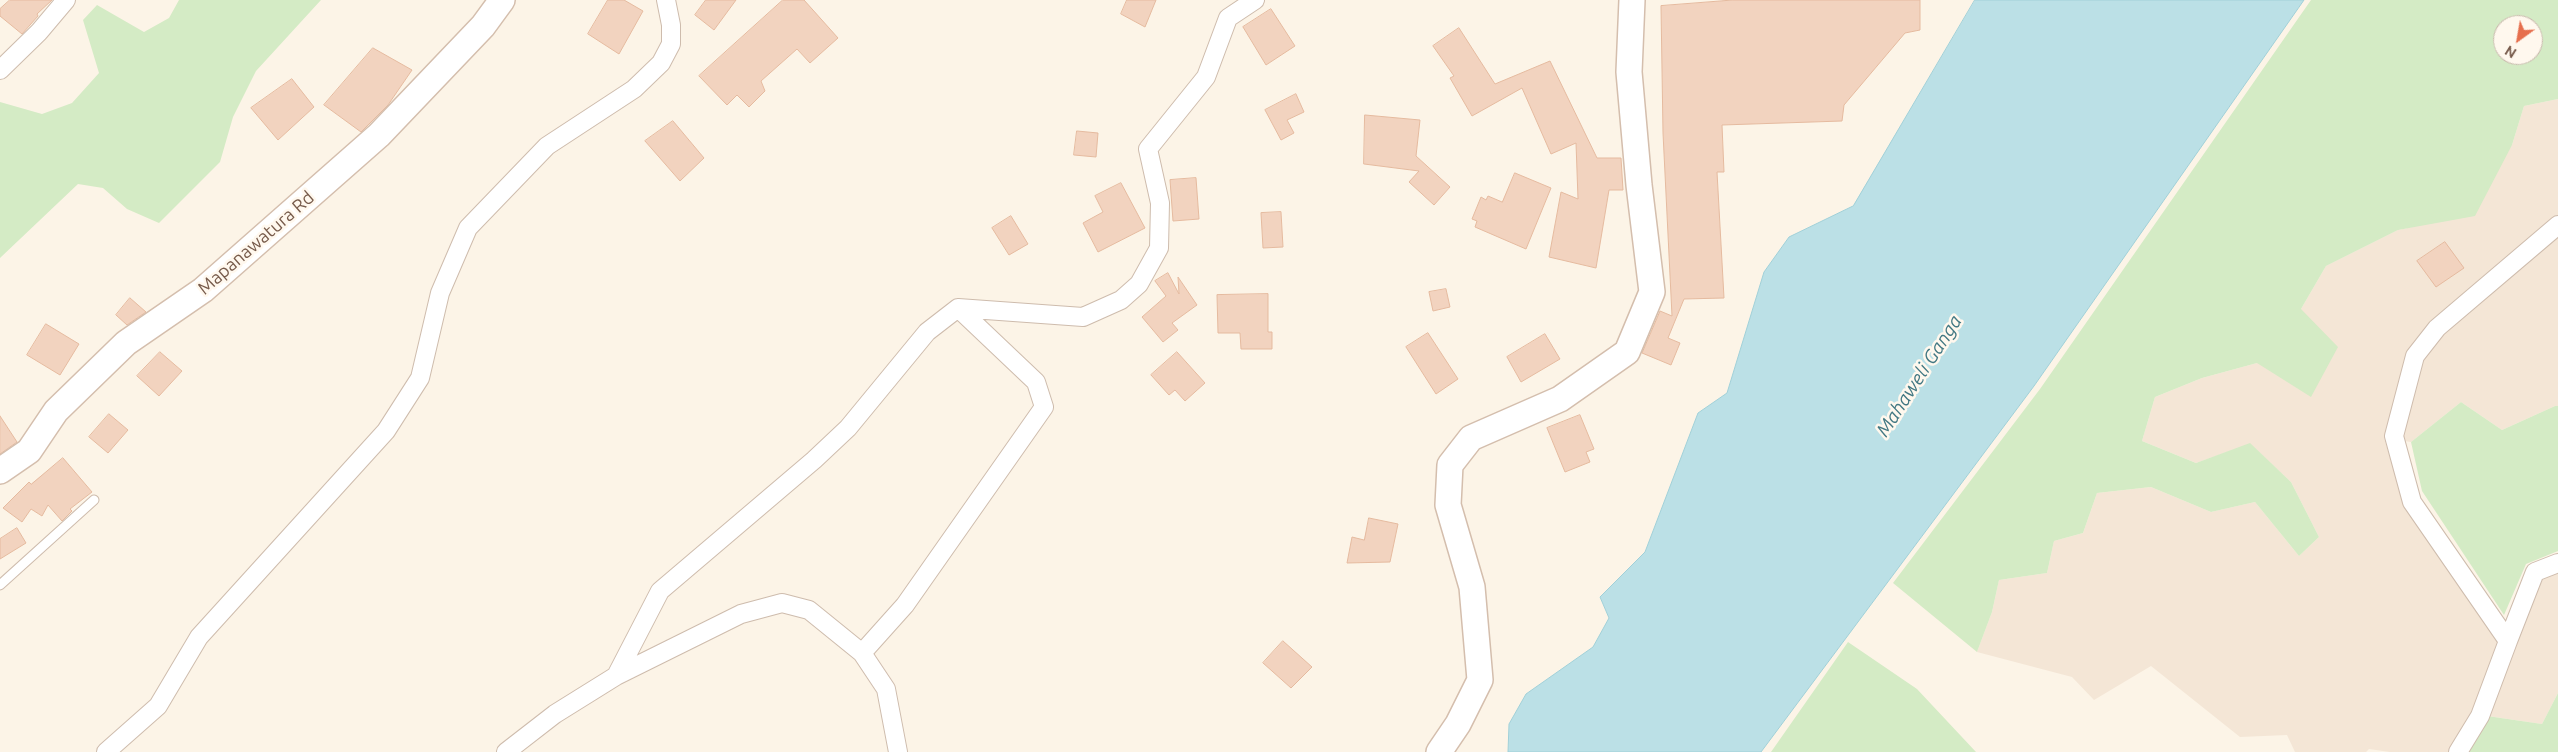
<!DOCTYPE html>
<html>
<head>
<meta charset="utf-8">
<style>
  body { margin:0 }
  #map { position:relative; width:2558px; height:752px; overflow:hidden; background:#fcf4e7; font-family:Ubuntu,sans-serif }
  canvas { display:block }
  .north { position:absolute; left:2493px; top:15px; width:50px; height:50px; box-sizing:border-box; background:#fff8ee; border:1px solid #c9b9ad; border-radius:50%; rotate:212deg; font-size:14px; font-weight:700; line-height:20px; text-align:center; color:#775b4b }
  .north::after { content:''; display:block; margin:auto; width:18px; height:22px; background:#e66f4d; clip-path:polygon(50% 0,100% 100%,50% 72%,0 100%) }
</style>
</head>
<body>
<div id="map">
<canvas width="2558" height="752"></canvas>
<div class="north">N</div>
</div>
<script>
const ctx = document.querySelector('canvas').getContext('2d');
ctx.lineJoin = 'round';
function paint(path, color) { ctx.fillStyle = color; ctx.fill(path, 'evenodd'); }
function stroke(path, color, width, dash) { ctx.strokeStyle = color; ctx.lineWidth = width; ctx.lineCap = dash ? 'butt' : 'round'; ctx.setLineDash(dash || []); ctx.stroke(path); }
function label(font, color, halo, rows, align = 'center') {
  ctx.font = font + ' Ubuntu,sans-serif'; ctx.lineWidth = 5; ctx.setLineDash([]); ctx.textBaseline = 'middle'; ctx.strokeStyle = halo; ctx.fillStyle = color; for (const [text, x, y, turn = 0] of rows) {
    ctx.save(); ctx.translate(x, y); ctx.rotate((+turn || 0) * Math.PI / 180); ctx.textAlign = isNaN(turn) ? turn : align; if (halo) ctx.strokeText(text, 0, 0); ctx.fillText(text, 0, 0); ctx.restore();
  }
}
paint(new Path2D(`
  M2558,99V406H2555L2502,430L2461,402L2411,442L2384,438L2404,505L2510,650L2541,578L2558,571V693L2542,724L2487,716L2475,708L2449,752H2390L2369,749L2366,752H2295L2287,735L2240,737L2151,666L2094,700L2072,677L1977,652L1992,612L1999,580L2047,573L2054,541L2083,533L2097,493L2151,487L2211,512L2255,502L2299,556L2319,537L2291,482L2250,444L2196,463L2142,441L2155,397L2202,378L2257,363L2301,309L2326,266L2398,230L2426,224L2512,145L2524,106Z`), '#f4e6d6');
paint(new Path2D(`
  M179,0H321L256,71L233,117L220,162L159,223L127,209L103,188L78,184L0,258V102L42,114L72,103L99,73L83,20L97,5L144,32L169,18Z
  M2311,0H2558V99L2524,106L2512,145L2475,216L2398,230L2326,266L2301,309L2338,347L2311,397L2257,363L2202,378L2155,397L2142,441L2196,463L2250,443L2291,482L2319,537L2299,556L2255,502L2211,512L2151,487L2097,493L2083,533L2054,541L2047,573L1999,580L1992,612L1977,652L1893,583L2040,389ZM2503,25H2533V55H2503Z
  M2461,402L2502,430L2555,406H2558V551L2526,564L2504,615L2422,491L2411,442Z
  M1848,642L1917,689L1976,752H1771Z
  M2558,693V752H2466L2487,716L2542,724Z`), '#d4ebc5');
const water = new Path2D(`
  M1975,0H2304L2034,386L1761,752H1508L1509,724L1526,694L1593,647L1609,618L1600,597L1645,552L1698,413L1727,393L1764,272L1789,237L1853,206Z`);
paint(water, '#bbe0e6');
stroke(water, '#a1d0d8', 1);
const building = new Path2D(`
  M10,0H52L37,14L38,16L22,34L0,16V9Z
  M608,0H624L643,11L619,54L588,34Z
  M706,0H736L714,30L695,15Z
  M783,0H804L838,38L810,63L797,49L761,81L765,91L749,107L737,95L727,105L699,76Z
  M1127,0H1156L1145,27L1121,14Z
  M1733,0H1920V30L1905,33L1844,105L1842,121L1722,125L1724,172H1717L1724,298L1684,299L1668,338L1680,343L1671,365L1642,353L1660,311L1672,316L1663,133L1661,6Z
  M1271,9L1295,46L1266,65L1243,27Z
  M1459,28L1495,84L1550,61L1597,158H1621L1623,190H1609L1596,268L1549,257L1561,192L1578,199L1576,143L1551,154L1522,88L1472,116L1450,78L1454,76L1433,46Z
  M373,48L412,70L388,105L361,132L324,105Z
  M292,79L314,107L278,140L251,108Z
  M1296,94L1304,112L1287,120L1294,133L1281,140L1265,110Z
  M1365,115L1420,120L1416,156L1450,187L1434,205L1409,182L1419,171L1364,164Z
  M673,121L704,158L680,181L645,141Z
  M1077,131L1098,133L1096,157L1074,155Z
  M1515,173L1551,188L1526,249L1475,227L1477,221L1472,219L1481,197L1486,200L1488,196L1502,202Z
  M1196,178L1199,219L1173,221L1170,180Z
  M1121,183L1145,228L1098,252L1083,223L1103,212L1095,196Z
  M1281,212L1283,247L1263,248L1261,213Z
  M1011,216L1028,244L1009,255L992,228Z
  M2445,242L2464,268L2436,287L2417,261Z
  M1168,273L1179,294L1178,277L1197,305L1172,323L1178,330L1163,342L1142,317L1166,296L1155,281Z
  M1446,289L1450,307L1433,311L1429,292Z
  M1268,294V332H1272V349H1241L1240,333H1218L1217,295Z
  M130,298L146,312L127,325L116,315Z
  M46,324L79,344L60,375L27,355Z
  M1428,333L1458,379L1436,394L1406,347Z
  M1545,334L1560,359L1521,382L1507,357Z
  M160,352L182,371L159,396L137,376Z
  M1177,352L1205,383L1185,401L1175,390L1169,395L1151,375Z
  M109,414L128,430L108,453L89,437Z
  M1580,415L1594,449L1586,452L1590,462L1565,472L1547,428Z
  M0,416L17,442L0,454Z
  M63,458L92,492L70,509L72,511L62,521L48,505L42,516L31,509L22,522L3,508L29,482L31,484Z
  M1369,518L1398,524L1390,562L1347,563L1352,537L1364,540Z
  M17,528L26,543L0,559V539Z
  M1283,641L1312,667L1291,688L1263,663Z`);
paint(building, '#f2d3bf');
stroke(building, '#e5ba9f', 1);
const lane = new Path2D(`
  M0,585L94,500`);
const street = new Path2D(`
  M0,70L39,32L66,0
  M2508,641L2535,572L2558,563
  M862,653L905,605L1044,407L1036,382L958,308
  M616,676L660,591L814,460L848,428L927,332L958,308L1083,317L1121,300L1139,284L1159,248L1160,203L1148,149L1206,77L1228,18L1255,0
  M106,752L158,706L199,637L386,431L420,378L440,293L468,228L547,146L634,89L661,63L671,44V25L666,0
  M506,752L555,714L616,676L741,614L782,603L809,610L862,653L886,689L898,752
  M2458,752L2480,716L2508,641L2412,502L2394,436L2415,356L2437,328L2558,225`);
const secondary = new Path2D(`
  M0,471L29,451L56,411L126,343L203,290L379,135L483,26L502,0
  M1439,752L1458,724L1480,680L1472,587L1448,505L1450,465L1471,438L1560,399L1627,352L1652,292L1639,185L1629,72L1632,0`);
stroke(lane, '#cebcad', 11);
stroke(street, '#cebcad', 20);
stroke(secondary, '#d4bead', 28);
stroke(lane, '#fff', 9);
stroke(street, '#fff', 18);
stroke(secondary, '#fff', 25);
label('18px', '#775b4b', '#fff8ee', [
  ["Mapanawatura Rd",256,243,-41]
]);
label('italic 19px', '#427883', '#fff8ee', [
  ["Mahaweli Ganga",1919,376,-57]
]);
</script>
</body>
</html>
